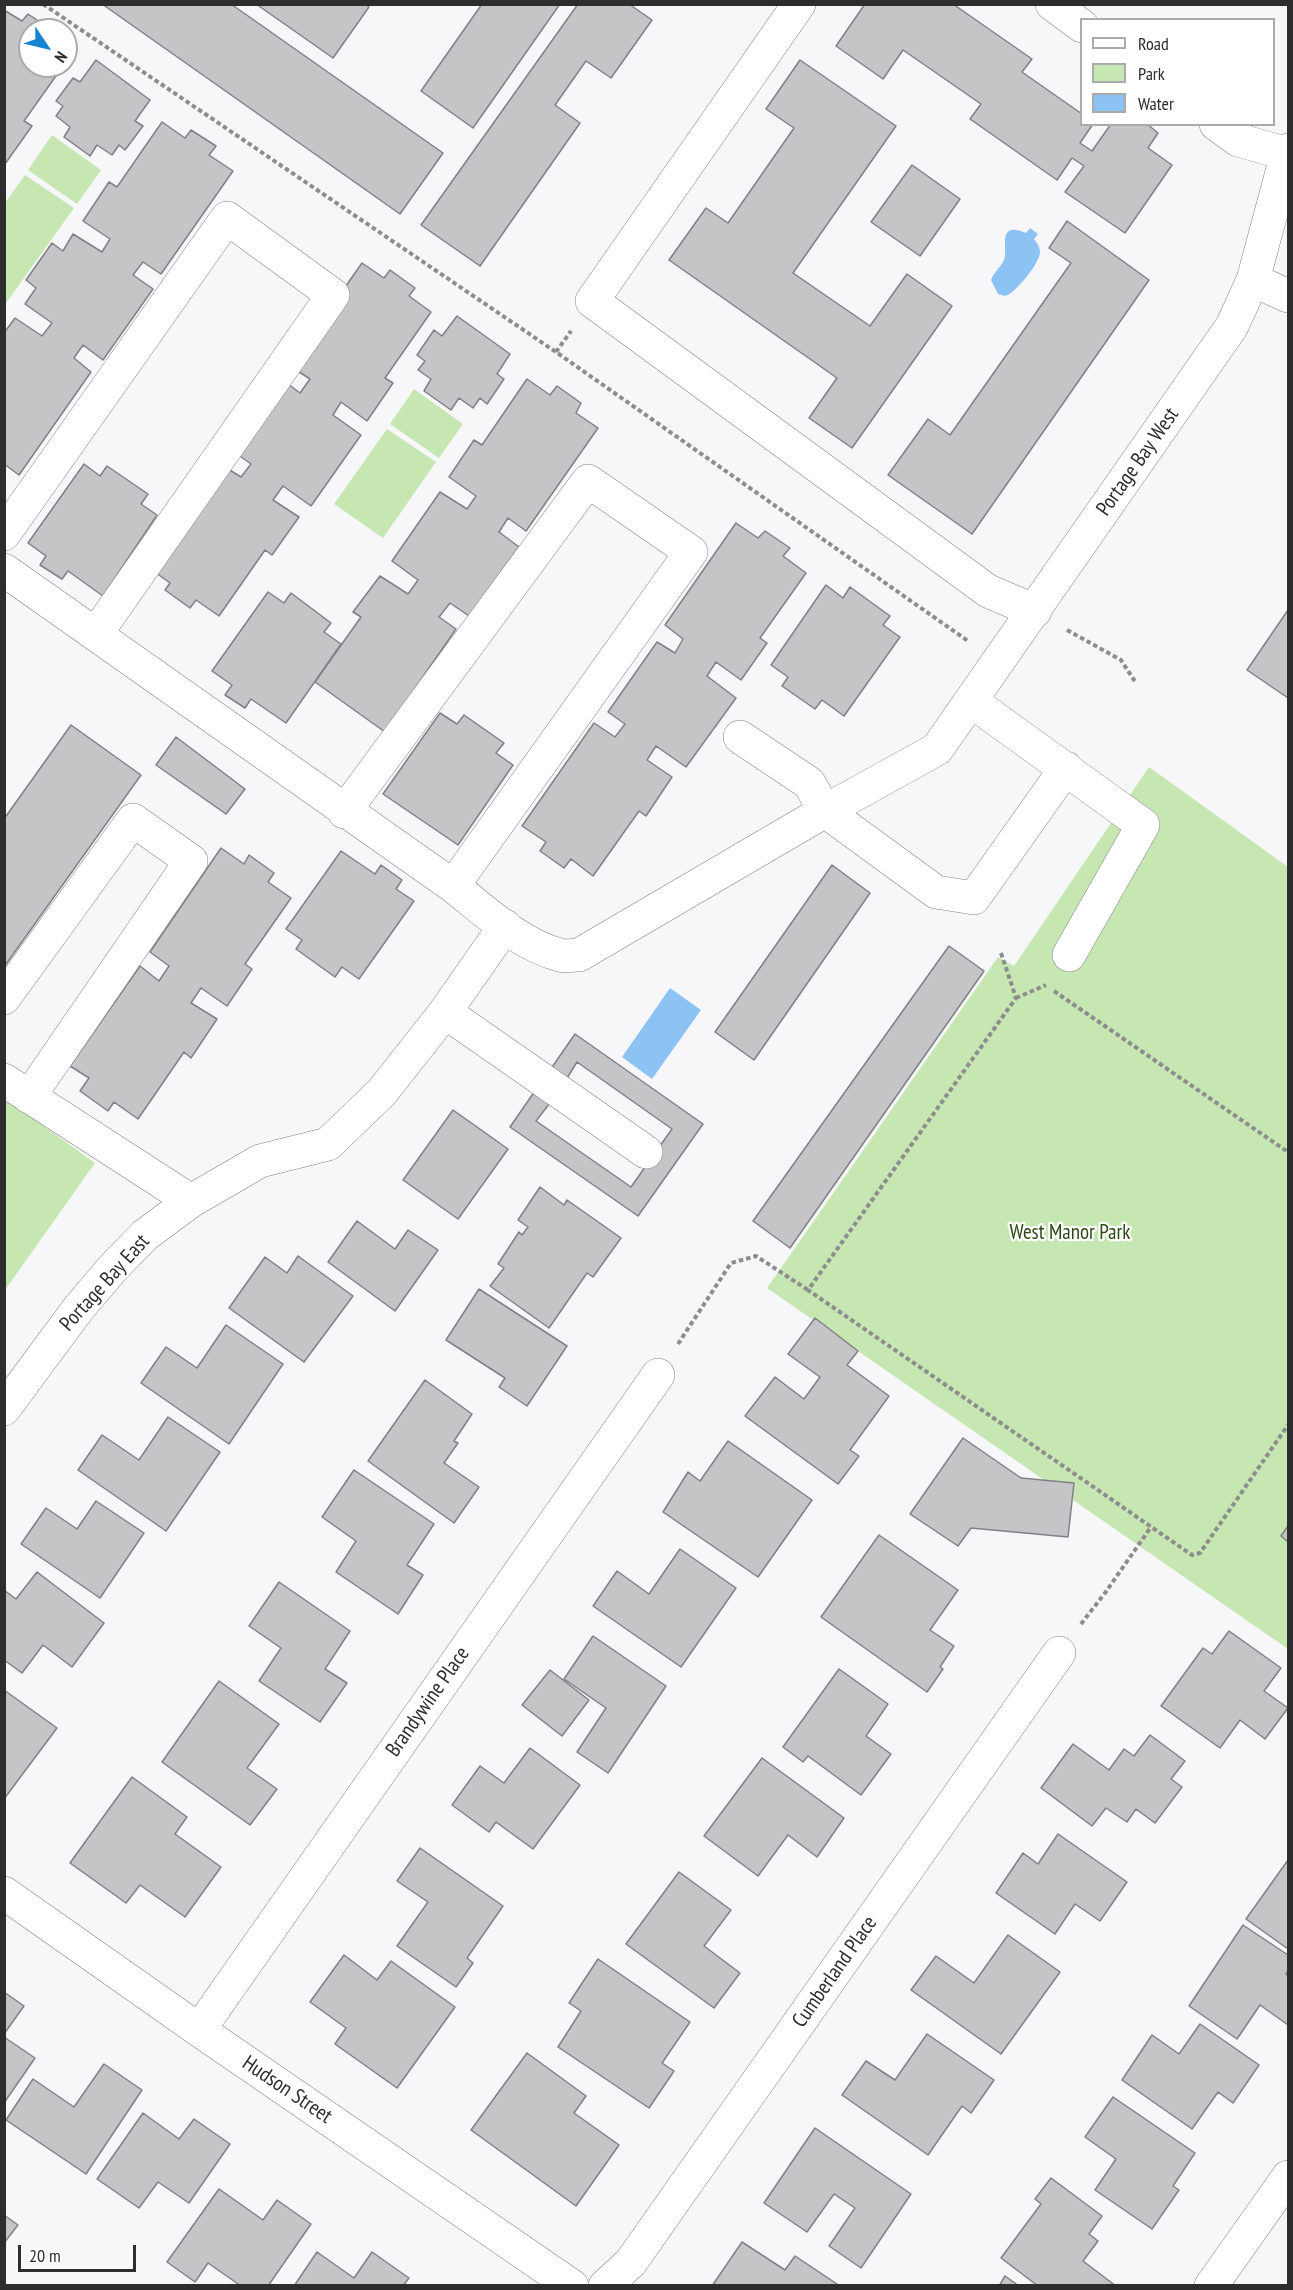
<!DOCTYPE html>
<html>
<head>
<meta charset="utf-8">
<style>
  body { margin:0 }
  #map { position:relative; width:1293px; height:2290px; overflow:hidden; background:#f7f7fa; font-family:"PT Sans Narrow",sans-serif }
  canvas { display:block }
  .frame { position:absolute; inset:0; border:6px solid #2d2d2e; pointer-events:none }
  .legend { position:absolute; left:1080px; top:18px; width:195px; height:108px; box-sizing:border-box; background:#fff; border:2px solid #ababab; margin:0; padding:8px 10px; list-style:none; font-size:18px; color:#2d2d2e }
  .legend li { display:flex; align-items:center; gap:12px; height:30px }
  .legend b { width:30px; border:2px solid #ababab }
  .north { position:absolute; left:18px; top:18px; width:60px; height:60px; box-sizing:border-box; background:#fff; border:2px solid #ababab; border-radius:50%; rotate:125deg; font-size:16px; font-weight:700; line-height:24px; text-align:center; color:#2d2d2e }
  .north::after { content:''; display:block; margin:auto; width:21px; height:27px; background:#1684ce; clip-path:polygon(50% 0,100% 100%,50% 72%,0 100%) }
  .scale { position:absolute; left:18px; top:2245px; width:118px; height:27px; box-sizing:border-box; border:3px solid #2d2d2e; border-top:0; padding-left:8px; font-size:18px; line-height:21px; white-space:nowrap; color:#2d2d2e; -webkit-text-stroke:4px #fff; paint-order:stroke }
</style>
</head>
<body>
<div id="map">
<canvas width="1293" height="2290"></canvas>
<div class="frame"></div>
<ul class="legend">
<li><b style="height:8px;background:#fff"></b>Road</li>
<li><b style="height:16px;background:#c6e7b2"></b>Park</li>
<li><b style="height:16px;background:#8cc3f3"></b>Water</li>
</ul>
<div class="north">N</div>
<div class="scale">20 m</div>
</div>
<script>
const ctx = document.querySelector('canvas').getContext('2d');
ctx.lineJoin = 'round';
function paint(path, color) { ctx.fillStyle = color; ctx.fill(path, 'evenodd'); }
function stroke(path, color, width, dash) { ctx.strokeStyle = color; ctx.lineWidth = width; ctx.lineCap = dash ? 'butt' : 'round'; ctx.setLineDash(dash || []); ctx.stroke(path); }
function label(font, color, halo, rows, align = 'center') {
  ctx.font = font + ' "PT Sans Narrow",sans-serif'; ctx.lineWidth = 4.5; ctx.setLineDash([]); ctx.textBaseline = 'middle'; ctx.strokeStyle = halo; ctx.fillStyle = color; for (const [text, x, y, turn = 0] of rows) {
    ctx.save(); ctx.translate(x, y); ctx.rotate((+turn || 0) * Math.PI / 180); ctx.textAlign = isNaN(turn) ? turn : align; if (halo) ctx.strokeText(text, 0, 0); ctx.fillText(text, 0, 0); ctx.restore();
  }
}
paint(new Path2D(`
  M52,135L101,170L77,204L28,170Z
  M25,175L74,208L6,303L4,302L5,203Z
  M414,389L463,424L439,458L390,424Z
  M387,429L436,462L383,538L334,504Z
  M1149,767L1288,867V1649L767,1288L998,957L1014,966Z
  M5,1098L95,1163L5,1290Z`), '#c6e7b2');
paint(new Path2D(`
  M1030,228L1038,234L1034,239C1037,243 1040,247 1040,252C1040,263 1015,294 1005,296L998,294L991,280C994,272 1000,268 1004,260C1009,251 995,220 1026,233Z
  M670,988L701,1010L652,1079L622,1057Z`), '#8cc3f3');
const building = new Path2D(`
  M102,4H231L443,153L400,214Z
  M256,4H365L369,7L333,58Z
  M482,4H560L473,128L421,91Z
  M578,4H629L652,20L611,78L586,61L555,105L580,123L480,266L421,225Z
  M865,4H953L1032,59L1022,72L1082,114V124H1093L1080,143L1092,151L1111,124H1147L1158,133L1148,148L1172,165L1125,233L1065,192L1084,166L1072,158L1057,180L970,119L981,104L903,50L883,79L836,46Z
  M4,10L22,21L28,14L52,30H30V66H63L24,121L32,126L5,164Z
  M96,60L150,100L135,121L143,126L125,150L119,145L112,155L97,145L90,156L64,137L70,127L56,116L63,106L56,101L73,78L80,82Z
  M800,60L896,126L793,273L870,326L907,274L952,306L852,448L809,418L837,378L669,260L706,208L728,223L794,128L766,109Z
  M162,122L185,138L191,130L216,146L209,155L233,171L161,274L143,262L133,275L153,289L103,360L83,345L74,358L91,372L19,475L4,464V333L15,318L42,336L52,323L25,304L36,288L26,280L52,243L63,251L73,234L102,252L110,239L83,221L109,182L117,187Z
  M912,165L960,199L920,256L871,222Z
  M1067,221L1149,280L972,534L888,475L928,419L950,435L1071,263L1049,248Z
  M362,263L384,278L390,270L415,288L409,296L431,312L385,378L393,383L367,421L341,402L333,415L361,435L311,506L283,486L273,500L299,517L272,555L265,550L219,616L196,600L190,608L165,590L170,583L148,567L220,464L241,477L251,464L233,451L283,380L300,393L310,379L290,366Z
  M457,316L510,354L497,374L504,379L487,404L480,398L473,408L459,398L451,410L424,391L431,379L418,370L425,361L417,355L434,330L442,336Z
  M527,379L550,395L557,386L581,403L576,413L598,428L526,531L508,518L499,532L519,547L469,616L450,603L439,617L456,629L385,732L315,682L361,617L353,612L380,576L408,594L418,580L392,561L440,492L467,509L476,496L449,477L474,440L482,445Z
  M84,464L100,476L107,466L148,494L141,504L157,515L103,596L68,571L62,579L40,565L46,556L28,543Z
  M736,523L758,538L765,531L790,548L783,556L806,573L760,638L767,643L741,680L716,662L707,676L736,698L686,767L656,746L647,760L672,777L646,816L639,811L593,876L571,859L564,868L540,851L546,842L522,826L594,723L615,737L625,724L608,712L657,642L675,653L683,639L665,625Z
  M826,585L843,598L850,587L890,616L883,625L900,637L844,716L822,700L815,709L782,686L788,677L771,665Z
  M268,592L284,603L291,593L331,623L324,632L341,644L286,723L251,699L245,708L225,695L232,685L212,671Z
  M1288,610V698L1247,670Z
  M440,713L457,724L464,715L504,743L496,753L513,765L458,845L383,794Z
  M71,725L141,775L4,967V819Z
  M176,737L245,789L226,814L156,765Z
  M221,848L244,864L249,855L274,873L268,882L291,898L245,964L252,969L227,1006L201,988L191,1003L217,1019L191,1058L184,1052L138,1119L114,1102L108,1111L80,1091L89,1078L70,1066L140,966L159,981L169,966L150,952Z
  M341,851L375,874L381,865L402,880L396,889L414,901L359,979L342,967L335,977L296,949L302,940L286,929Z
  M832,865L870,893L754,1060L715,1032Z
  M949,946L984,971L790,1248L753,1221Z
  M575,1034L703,1124L638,1216L510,1127L537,1088L553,1099L536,1121L631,1187L672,1129L577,1062L564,1083L548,1073Z
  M453,1110L508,1149L458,1219L403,1180Z
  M540,1187L564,1205L567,1200L621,1238L593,1277L587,1273L549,1328L490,1286L504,1268L498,1264L519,1232L522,1235L528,1227L518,1220Z
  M357,1221L395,1249L408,1230L438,1250L395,1311L328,1262Z
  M298,1256L353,1296L304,1362L229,1308L265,1257L287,1273Z
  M479,1289L567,1346L527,1406L499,1387L505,1378L446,1340Z
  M815,1318L858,1351L847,1365L889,1396L850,1450L859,1456L838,1484L745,1416L775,1377L804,1399L820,1377L788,1354Z
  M226,1325L283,1364L229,1444L141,1383L166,1347L197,1368Z
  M425,1380L472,1414L454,1441L458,1443L444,1463L479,1487L454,1523L368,1461Z
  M168,1417L220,1452L166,1531L78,1470L102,1435L139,1460Z
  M963,1438L1021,1478L1074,1483L1068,1537L971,1528L958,1546L910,1514Z
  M728,1441L812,1500L758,1577L663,1512L688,1472L700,1481Z
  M354,1470L434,1524L407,1565L423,1575L398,1614L336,1572L356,1541L322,1517Z
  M96,1501L144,1533L100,1598L21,1544L46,1508L77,1529Z
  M1288,1526V1542L1281,1536Z
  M879,1535L958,1590L930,1630L954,1646L940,1667L943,1669L927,1692L821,1617Z
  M680,1549L736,1588L681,1667L593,1606L617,1571L649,1594Z
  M37,1572L104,1623L72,1667L43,1645L22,1673L4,1660V1590L16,1599Z
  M279,1582L350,1631L325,1669L347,1683L320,1722L259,1681L281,1648L249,1626Z
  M1229,1631L1281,1668L1264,1691L1288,1708L1265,1739L1240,1720L1220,1748L1161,1706L1203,1648L1212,1654Z
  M593,1636L666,1686L608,1773L577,1752L606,1708L564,1679Z
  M839,1669L888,1704L866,1736L891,1754L861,1795L808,1756L803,1762L783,1747Z
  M550,1670L589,1700L562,1736L522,1705Z
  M219,1681L279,1724L247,1768L277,1789L250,1825L162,1762Z
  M4,1690L57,1728L4,1799Z
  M1150,1735L1185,1761L1171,1779L1182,1787L1155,1823L1136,1809L1127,1822L1106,1808L1092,1826L1041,1788L1073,1744L1109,1770L1124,1749L1134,1756Z
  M530,1748L580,1785L533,1849L496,1822L489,1832L452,1805L480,1766L504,1783Z
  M762,1758L844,1818L817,1857L788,1835L758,1876L704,1836Z
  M132,1777L187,1817L175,1834L221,1867L185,1917L140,1885L126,1903L70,1863Z
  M1058,1834L1127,1882L1100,1921L1075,1904L1055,1934L996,1893L1023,1853L1038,1864Z
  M420,1848L503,1906L467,1958L473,1963L456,1987L397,1946L428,1902L397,1881Z
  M1288,1860V1949L1246,1919Z
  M679,1872L731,1910L704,1946L740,1973L714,2008L626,1944Z
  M1243,1925L1288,1955V1971L1286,1974L1288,1976V2025L1260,2005L1237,2039L1189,2006Z
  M1008,1935L1060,1972L1001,2054L911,1990L936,1956L974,1983Z
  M344,1955L377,1980L391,1961L455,2007L397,2088L335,2044L346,2028L310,2002Z
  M598,1959L690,2022L662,2063L674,2071L649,2108L558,2047L581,2011L569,2003Z
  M4,1992L24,2006L4,2034Z
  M1200,2024L1259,2065L1233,2103L1218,2092L1192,2129L1122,2080L1152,2035L1179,2054Z
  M927,2034L994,2080L971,2113L962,2106L928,2155L842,2095L866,2061L895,2080Z
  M4,2037L35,2058L4,2103Z
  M527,2053L586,2096L574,2113L619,2145L576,2206L471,2130Z
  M104,2064L142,2090L86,2174L6,2120L33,2079L74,2107Z
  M1113,2097L1195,2153L1173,2186L1179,2190L1152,2229L1095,2190L1116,2159L1085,2137Z
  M143,2113L179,2139L194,2119L230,2144L189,2203L158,2182L139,2208L97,2179Z
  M815,2128L911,2194L861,2268L829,2246L855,2208L834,2194L807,2232L764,2203Z
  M1051,2178L1102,2216L1089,2234L1098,2241L1083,2261L1116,2286H1038L1001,2258L1041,2204L1035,2199Z
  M219,2189L263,2220L277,2200L311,2224L268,2286H241L208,2263L195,2282L167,2262Z
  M4,2215L18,2225L4,2243Z
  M742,2242L785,2270L795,2256L840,2286H712Z
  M317,2252L354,2278L372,2252L409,2278L403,2286H294Z
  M1005,2276L1019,2286H999Z`);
paint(building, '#c5c5c8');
stroke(building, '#818185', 1.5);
const minor = new Path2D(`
  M799,4L592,301L988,591L1035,611
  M1052,4L1082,26
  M1216,124L1238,140L1288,154
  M1253,280L1288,296
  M4,534L227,218L333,295L96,634
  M4,570L453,886C485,911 520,945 560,955C566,957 573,955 579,955L825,811L937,749L1232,326L1253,280L1288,150
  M971,701L1143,825L1069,955
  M740,737L809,783L825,811L936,892L974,898L1066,768
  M344,812L588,481L691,552L453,886
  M4,998L133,820L191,861L29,1097
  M445,1012L646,1152
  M4,1080L191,1201
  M4,1409L78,1309L112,1269L145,1235L191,1201L260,1161L328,1144L382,1092L445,1012L505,926
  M4,1893L199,2030L572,2286
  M199,2030L658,1375
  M605,2286L631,2262L1059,1653
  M1211,2286L1288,2177`);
stroke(minor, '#858588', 34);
stroke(new Path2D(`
  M43,4L556,352L968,641
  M556,352L571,331
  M1067,630L1121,660L1136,683
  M1001,953L1016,998L808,1290L1192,1555L1200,1553L1288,1425
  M1054,991L1288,1152
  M1016,998L1046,985
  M678,1344L731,1263L756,1256L808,1290
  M1081,1624L1105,1593L1151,1527`), '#8d8d8f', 4, [4.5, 3]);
stroke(minor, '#fff', 33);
label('21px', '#2d2d2e', '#fff', [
  ["Portage Bay West",1138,462,-55],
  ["Portage Bay East",105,1283,-48],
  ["Brandywine Place",428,1702,-55],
  ["Cumberland Place",835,1972,-55],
  ["Hudson Street",287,2090,34]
]);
label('21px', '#2d4a17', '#fff', [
  ["West Manor Park",1070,1233]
]);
</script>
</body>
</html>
